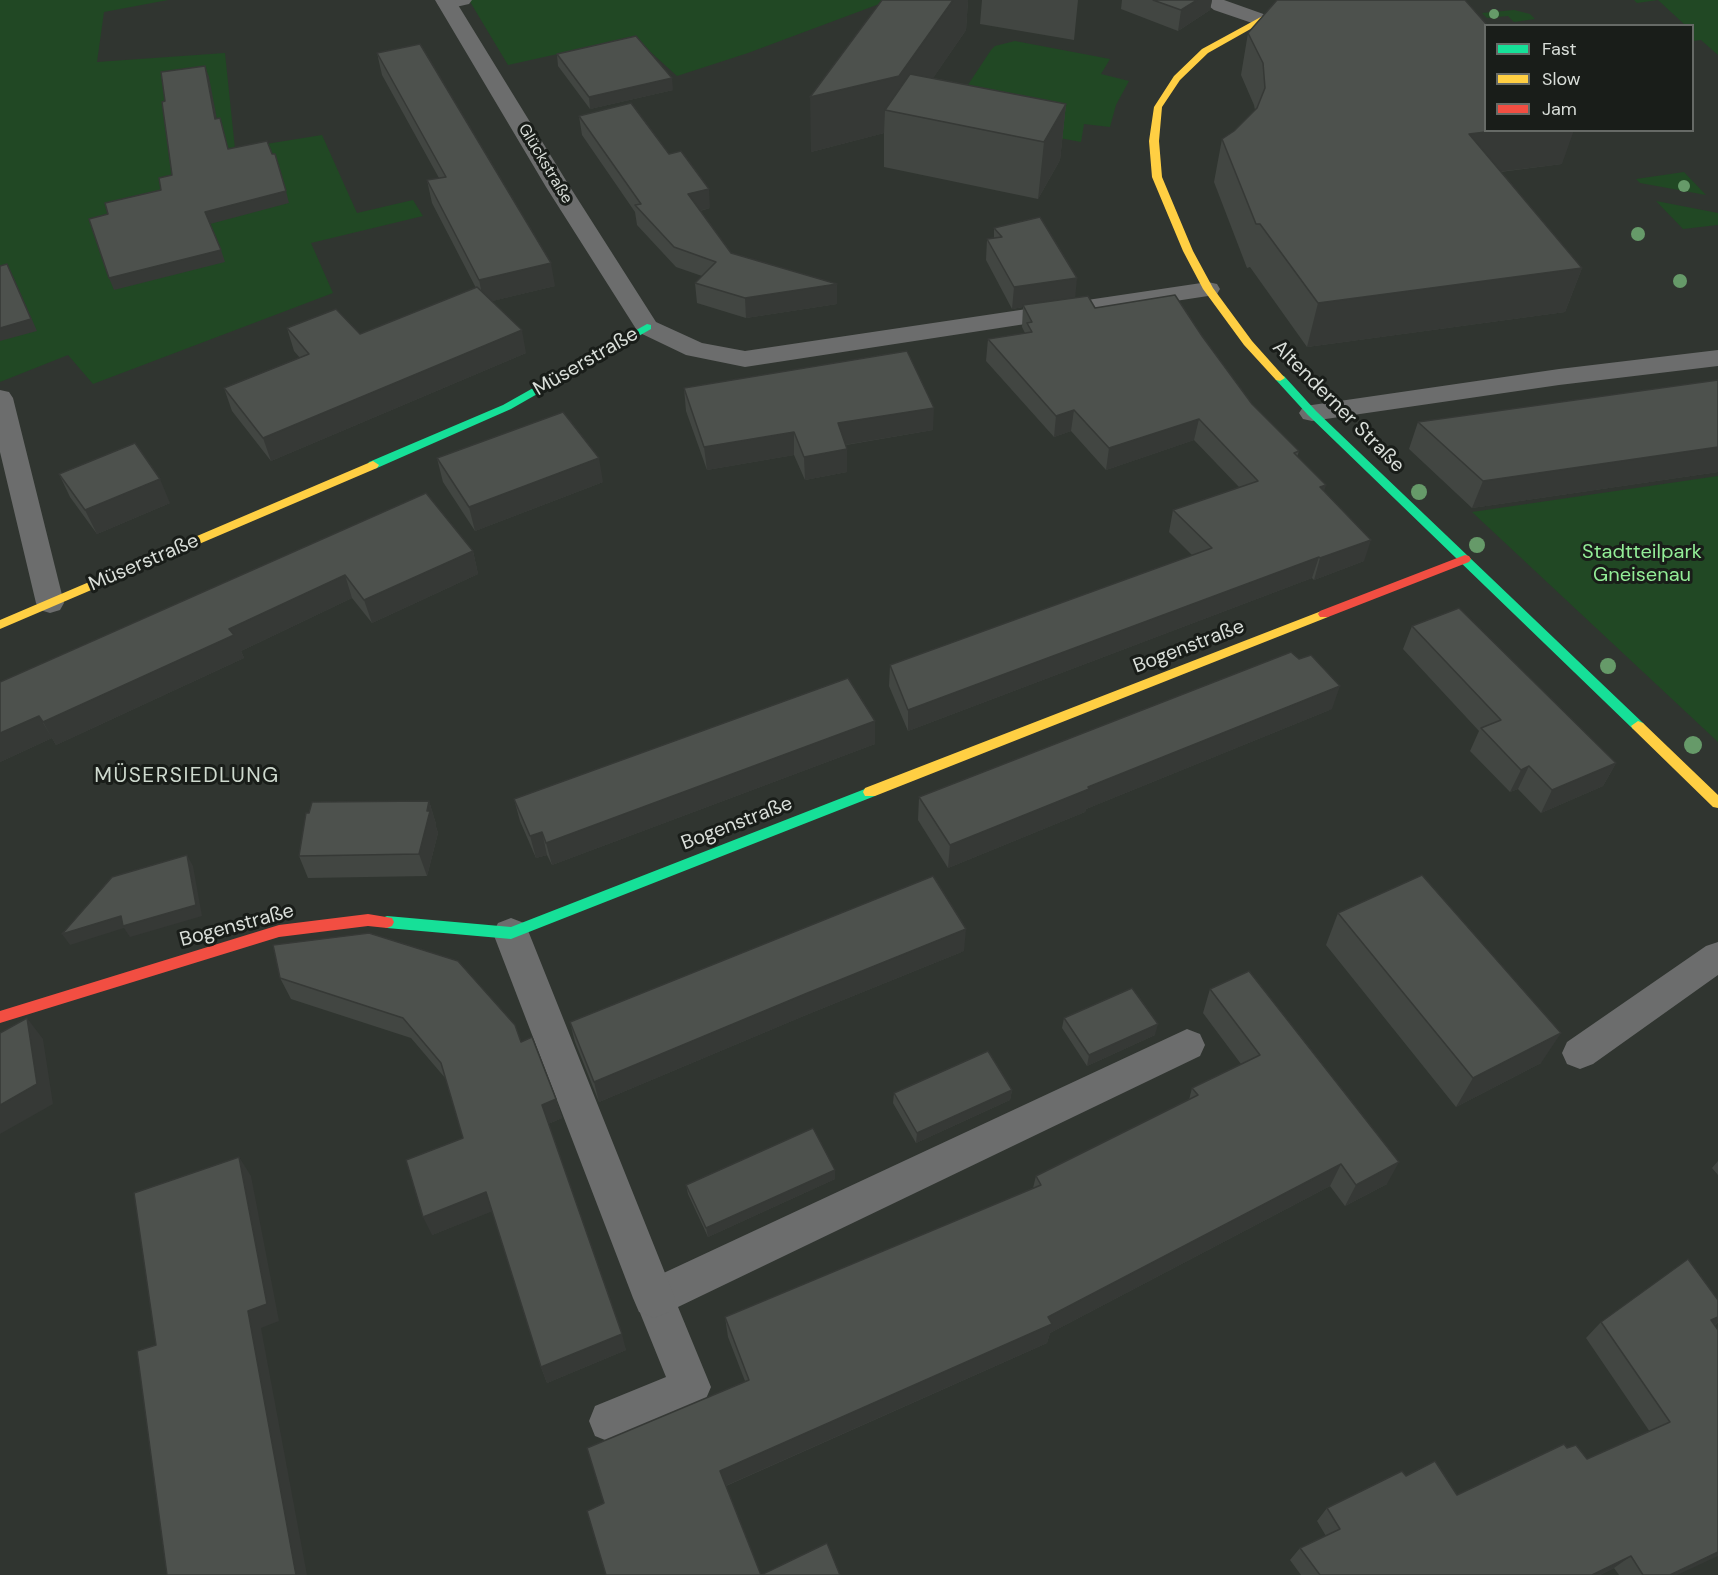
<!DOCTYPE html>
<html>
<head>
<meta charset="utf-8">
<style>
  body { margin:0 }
  #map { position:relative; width:1718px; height:1575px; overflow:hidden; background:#303530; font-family:"DM Sans",sans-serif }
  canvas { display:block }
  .legend { position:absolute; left:1484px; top:24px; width:210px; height:108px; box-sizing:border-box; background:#191d19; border:2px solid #666a66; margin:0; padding:8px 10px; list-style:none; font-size:18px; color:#d9ded9 }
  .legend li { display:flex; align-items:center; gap:12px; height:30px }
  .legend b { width:30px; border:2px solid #666a66 }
</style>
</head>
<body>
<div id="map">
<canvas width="1718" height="1575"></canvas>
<ul class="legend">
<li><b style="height:8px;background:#16e098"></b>Fast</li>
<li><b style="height:8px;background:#ffcf43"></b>Slow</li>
<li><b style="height:8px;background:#f24e42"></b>Jam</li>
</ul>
</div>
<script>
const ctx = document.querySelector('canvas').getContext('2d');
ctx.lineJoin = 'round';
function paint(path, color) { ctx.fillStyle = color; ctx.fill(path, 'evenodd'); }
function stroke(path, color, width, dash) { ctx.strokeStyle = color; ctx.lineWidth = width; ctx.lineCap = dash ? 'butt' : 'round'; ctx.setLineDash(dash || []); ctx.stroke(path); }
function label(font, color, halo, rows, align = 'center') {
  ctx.font = font + ' "DM Sans",sans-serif'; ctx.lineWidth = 6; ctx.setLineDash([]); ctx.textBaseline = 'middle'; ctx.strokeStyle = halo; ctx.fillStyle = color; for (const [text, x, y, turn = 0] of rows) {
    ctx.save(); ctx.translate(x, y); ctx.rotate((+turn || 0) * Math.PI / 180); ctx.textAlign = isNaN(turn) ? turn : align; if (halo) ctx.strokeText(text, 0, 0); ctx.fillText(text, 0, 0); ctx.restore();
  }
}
paint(new Path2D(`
  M0,0H168L104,12L97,62L225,53L235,149L322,135L357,213L413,200L423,216L311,243L333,293L93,384L68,355L0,382Z
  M469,0H890L748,53L677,76L634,37L508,65Z
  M1634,0H1718V55L1701,40L1693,41L1692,26L1685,25L1658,0L1637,3Z
  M1514,10L1530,14L1535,19L1514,22L1508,16L1487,18L1482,13Z
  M1015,41L1110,59L1101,74L1129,81L1116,105L1110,127L1084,124L1081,142L973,122L954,106L991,50L995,46Z
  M1684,172L1706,195L1640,183L1636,179Z
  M1656,201L1718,213V225L1683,229Z
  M1718,476V742L1472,512Z`), '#214824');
paint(new Path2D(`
  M439,0H472L469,4L447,9L440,7L437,3Z
  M1201,0H1224L1269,16L1272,20L1269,24H1255L1214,10Z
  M1718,350V366L1559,385L1312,421L1303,419L1299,413L1303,407L1312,405L1559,369Z
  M0,390L9,392L13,398L64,603L60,610L50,613L40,610L36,603L0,452Z
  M1718,942V975L1593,1064L1580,1069L1567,1064L1562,1053L1567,1042L1706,946Z
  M1187,1029L1200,1034L1205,1045L1200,1056L678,1307L711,1387L705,1401L610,1442L595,1436L589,1421L595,1406L666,1377L634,1298L640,1284Z`), '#6c6d6d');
paint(new Path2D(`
  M435,0H455L570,187L656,322L702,343L745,351L1208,282L1217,284L1220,289L1217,294L1208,296L745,367L686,355L638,332L546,187Z
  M511,918L524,923L529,933L675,1298L669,1312L654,1318L639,1312L633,1298L493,933L498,923Z`), '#6c6d6d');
paint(new Path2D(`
  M647,324L651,325V329L511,409L377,468L373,469L367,465L369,462L503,405Z
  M1280,375L1284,376L1316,411L1643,723L1645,726L1643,729H1633L1308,415L1276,380L1275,378Z
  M870,787L875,788L877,792L875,796L511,939L387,928L382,926L380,922L382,918L387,916L511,927Z`), '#16e098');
paint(new Path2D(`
  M1292,0H1302L1208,53L1180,80L1162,107L1159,141L1162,177L1193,251L1213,288L1252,341L1285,378L1280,381L1276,380L1244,345L1203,289L1183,251L1152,177L1149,141L1154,107L1174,76L1202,49Z
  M373,461L379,465L377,468L0,629V620Z
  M1324,610L1330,614L1328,617L875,796H865L863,792L865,788Z
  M1638,721L1643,723L1718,795V808L1713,807L1633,729L1631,726Z`), '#ffcf43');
paint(new Path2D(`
  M1465,555L1469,556L1471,559L1469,562L1328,617H1320L1318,614L1320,611Z
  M368,914L392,918L394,922L392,926L387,928L368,926L279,937L0,1023V1011L279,925Z`), '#f24e42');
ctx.fillStyle = '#669a69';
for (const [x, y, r] of [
  [1494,14,5],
  [1684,186,6],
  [1638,234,7],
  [1680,281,7],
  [1419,492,8],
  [1477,545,8],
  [1608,666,8],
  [1693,745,9]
]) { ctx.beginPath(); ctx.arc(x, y, r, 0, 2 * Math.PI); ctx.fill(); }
paint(new Path2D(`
  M882,0H968L966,30L933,78L1066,104L1060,160L1038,199L884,167V133L811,152Z
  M982,0H1078L1074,40L980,24Z
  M1122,0H1212L1210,10L1178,31L1121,9Z
  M1248,33L1562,164L1500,172L1582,268L1565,312L1307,347L1250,267L1247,268L1214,182L1222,139L1234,131L1255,110L1254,105L1241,75Z
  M377,53L555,286L492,301L526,353L271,461L232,411L224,388L300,358L294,351L287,328L360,334L476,288L432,203L427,180L439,178L382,75Z
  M557,54L673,90L590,109L558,66Z
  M579,116L710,208L700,211L731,253L837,304L746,318L697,303L695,283L702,276L676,267L637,225L635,212L582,135Z
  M994,228L1075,298L1095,308L1202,336L1252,404L1299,451L1297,457L1324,491L1364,561L1314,580L1312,578L908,731L889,686L890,665L1192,555L1169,532L1173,510L1239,487L1194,440L1106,470L1071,431L1054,437L986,361L988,339L1025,333L1022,327L1023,307L1012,309L986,260L987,239L994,238Z
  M1718,380V472L1472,508L1409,449L1418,422Z
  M684,388L933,430L846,445L847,472L805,480L794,455L707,470L686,411Z
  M437,458L603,482L475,531L443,482Z
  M59,474L170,503L97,534L70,497Z
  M426,493L473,551L478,574L372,623L352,598L241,651L244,658L56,745L52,738L0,762V682Z
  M1412,626L1616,763L1603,786L1541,813L1518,789L1510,792L1470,751L1479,731L1403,649Z
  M1332,709L1086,809L1085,812L948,868L918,820L919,797Z
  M875,721V744L552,865L547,855L536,858L520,821L514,799Z
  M429,801L436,824V827L438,833L427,876L308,878L299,856Z
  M1338,913L1541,1063L1456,1107L1326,945Z
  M964,951L806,1015L599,1102L575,1042L570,1022Z
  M280,978L521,1042L556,1099L562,1118L548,1124L626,1350L547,1383L541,1367L492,1211L432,1235L463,1138L446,1079L411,1038L291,999Z
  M1210,989L1387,1184L1345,1206L1330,1186L1050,1333L1047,1343L726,1486L761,1575H606L604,1503L745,1381L728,1337L725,1317L1033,1188L1036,1176L1189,1100L1192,1088L1241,1064L1203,1013Z
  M1064,1018L1155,1035L1087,1066L1062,1028Z
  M1012,1090L1010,1100L916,1143L893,1103L894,1093Z
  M1718,1161V1175L1712,1168Z
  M835,1170V1179L708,1237L688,1194L686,1185Z
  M1718,1300V1322L1715,1326L1677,1575H1619L1614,1568L1600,1575H1301L1290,1560L1300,1548L1326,1536L1317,1521L1327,1508L1406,1476L1457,1495L1567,1448L1587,1459L1650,1432L1586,1338L1601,1322Z`), '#424642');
paint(new Path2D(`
  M953,0H968L966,30L908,115L885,110L884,133L811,152L810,97Z
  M1197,0H1212L1210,10L1178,31L1181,10Z
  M205,66L209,77L219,130L215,119Z
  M672,78L673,90L590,109L589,97Z
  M1066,104L1060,160L1038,199L1044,142Z
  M1502,130H1574L1562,164L1456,177L1469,134Z
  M709,189L710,208L690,213L688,194Z
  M286,191L289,203L210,224L205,212Z
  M221,250L225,262L114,290L109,278Z
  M551,263L555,286L484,303L479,280Z
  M1582,268L1565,312L1307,347L1318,303Z
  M13,276L37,331L0,341V328Z
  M1077,278L1075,300L1023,305V307L1012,309L1014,287Z
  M837,284V304L746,318L745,298Z
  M522,330L526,353L271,461L263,438Z
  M934,408L933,430L838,446V423Z
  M1074,410L1071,431L1054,437L1056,416Z
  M1199,419L1194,440L1106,470L1109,448Z
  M794,432V455L707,470L704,447Z
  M1718,447V472L1472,508L1483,481Z
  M847,449V472L805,480L804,457Z
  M599,458L603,482L475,531L469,507Z
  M160,479L170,503L97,534L85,510Z
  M1326,485L1320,506V487Z
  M1371,540L1364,561L1314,580L1320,558Z
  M473,551L478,574L372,623L364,600Z
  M1319,557L1312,578L908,731V710Z
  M345,575L352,598L241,651L244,658L56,745L43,722L229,629Z
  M1340,686L1332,709L1086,809L1085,812L948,868L950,845L1088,787Z
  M39,716L52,738L0,762V733Z
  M875,721V744L552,865L546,843Z
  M1616,763L1603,786L1541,813L1552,790Z
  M1529,766L1518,789L1510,792L1521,770Z
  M429,801L436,824V827L438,833L427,876L419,854Z
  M542,832L547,855L536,858L530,836Z
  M187,855L193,866L202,916L130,937L124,928L70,945L62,934Z
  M966,929L964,951L806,1015L599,1102L594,1082L805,994Z
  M27,1018L43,1039L53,1104L0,1134V1105Z
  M1158,1024L1155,1035L1087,1066L1089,1055Z
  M1561,1033L1541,1063L1456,1107L1473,1078Z
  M1012,1090L1010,1100L916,1143L917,1133Z
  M556,1099L562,1118L548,1124L542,1105Z
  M239,1157L251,1176L279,1321L261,1328L307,1575H296L248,1311Z
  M1399,1162L1387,1184L1345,1206L1356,1185Z
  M1341,1164L1330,1186L1050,1333L1047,1343L723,1487L720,1471L1048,1317Z
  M835,1170V1179L708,1237L706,1228Z
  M486,1192L493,1211L432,1235L423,1217Z
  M1718,1317V1322L1711,1329V1320Z
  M622,1334L626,1350L547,1383L541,1367Z
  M1718,1552V1556L1677,1575H1670Z
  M1631,1556L1614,1568L1600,1575H1592Z`), '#363936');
const building = new Path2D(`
  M882,0H953L899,76L810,97Z
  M1153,0H1197L1181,10Z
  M1277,0H1465L1488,26H1485V130H1502L1469,134L1582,268L1318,303L1260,224H1256L1222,139L1234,131L1257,108L1265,88L1263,63L1248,33Z
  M636,36L672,78L589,97L557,54Z
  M420,44L551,263L479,280L427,180L446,177L377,53Z
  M205,66L215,119L220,118L228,149L267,141L272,154H275L286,191L205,212L221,250L109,278L89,219L108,214L105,203L161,190L159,178L172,175L162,102L165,101L161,72Z
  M910,74L1066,104L1044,142L885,110Z
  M631,103L669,154L681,151L709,189L688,194L731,253L837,284L745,298L695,283L716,262L674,247L635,205L641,204L579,116Z
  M1040,217L1077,278L1014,287L987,239L1002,237L994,228Z
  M7,264L31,319L0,328V266Z
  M477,287L522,330L263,438L224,388L309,354L287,328L336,309L360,334Z
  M1175,295L1202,336L1252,404L1299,451L1294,453L1326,485L1320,487L1371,540L1320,558L1319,557L908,710L890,665L1212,548L1173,510L1258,481L1199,419L1109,448L1074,410L1056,416L988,339L1032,332L1027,323L1032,322L1023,305L1088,296L1095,308Z
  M907,351L934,408L838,423L847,449L804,457L794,432L704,447L684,388Z
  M1718,380V447L1483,481L1418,422Z
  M563,412L599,458L469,507L437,458Z
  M135,443L160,479L85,510L59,474Z
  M426,493L473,551L364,600L345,575L229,629L234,635L43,722L39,716L0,733V682Z
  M1459,608L1616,763L1552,790L1529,766L1521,770L1481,728L1501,720L1412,626Z
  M1291,652L1299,659L1311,655L1340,686L1088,787L1089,789L950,845L919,797Z
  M848,678L875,721L546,843L542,832L530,836L514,799Z
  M429,801L427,811H430L419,854L299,856L306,813H309L312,802Z
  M187,855L196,905L123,926L121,916L62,934L112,877Z
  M1422,875L1561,1033L1473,1078L1338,913Z
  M933,876L966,929L805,994L594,1082L570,1022Z
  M369,933L458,961L515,1025L521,1042L532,1037L556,1099L542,1105L622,1334L541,1367L486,1192L423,1217L406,1160L463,1138L441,1063L403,1018L280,978L273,945Z
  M1249,971L1399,1162L1356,1185L1341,1164L1048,1317L1052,1324L720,1471L761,1575L827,1543L840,1575H606L587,1511L604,1503L587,1448L749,1380L725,1317L1041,1185L1036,1176L1198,1095L1192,1088L1260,1055L1210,989Z
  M1132,988L1158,1024L1089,1055L1064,1018Z
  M27,1018L37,1084L0,1105V1033Z
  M988,1051L1012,1090L917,1133L894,1093Z
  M813,1128L835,1170L706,1228L686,1185Z
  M239,1157L267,1304L248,1311L296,1575H167L137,1351L156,1345L134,1193Z
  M1688,1259L1718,1300V1317L1711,1320L1718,1330V1552L1670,1575H1643L1631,1556L1592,1575H1320L1300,1548L1340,1529L1327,1508L1402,1471L1406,1476L1435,1461L1457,1495L1564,1444L1567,1448L1576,1445L1587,1459L1670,1422L1601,1322Z`);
paint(building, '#4d514d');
stroke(building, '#363936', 1.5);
label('16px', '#d9ded9', '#191d19', [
  ["Glückstraße",545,164,59]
]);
label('20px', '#d9ded9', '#191d19', [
  ["Müserstraße",586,362,-30],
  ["Altenderner Straße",1338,407,45],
  ["Müserstraße",144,563,-23],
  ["Bogenstraße",1189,647,-21],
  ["Bogenstraße",737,824,-21],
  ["Bogenstraße",237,926,-15]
]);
label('20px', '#93ed97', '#191d19', [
  ["Stadtteilpark",1642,553],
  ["Gneisenau",1642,576]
]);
ctx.letterSpacing = '1.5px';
label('21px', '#ced9ce', '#191d19', [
  ["MÜSERSIEDLUNG",187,776]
]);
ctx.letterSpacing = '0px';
</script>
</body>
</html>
